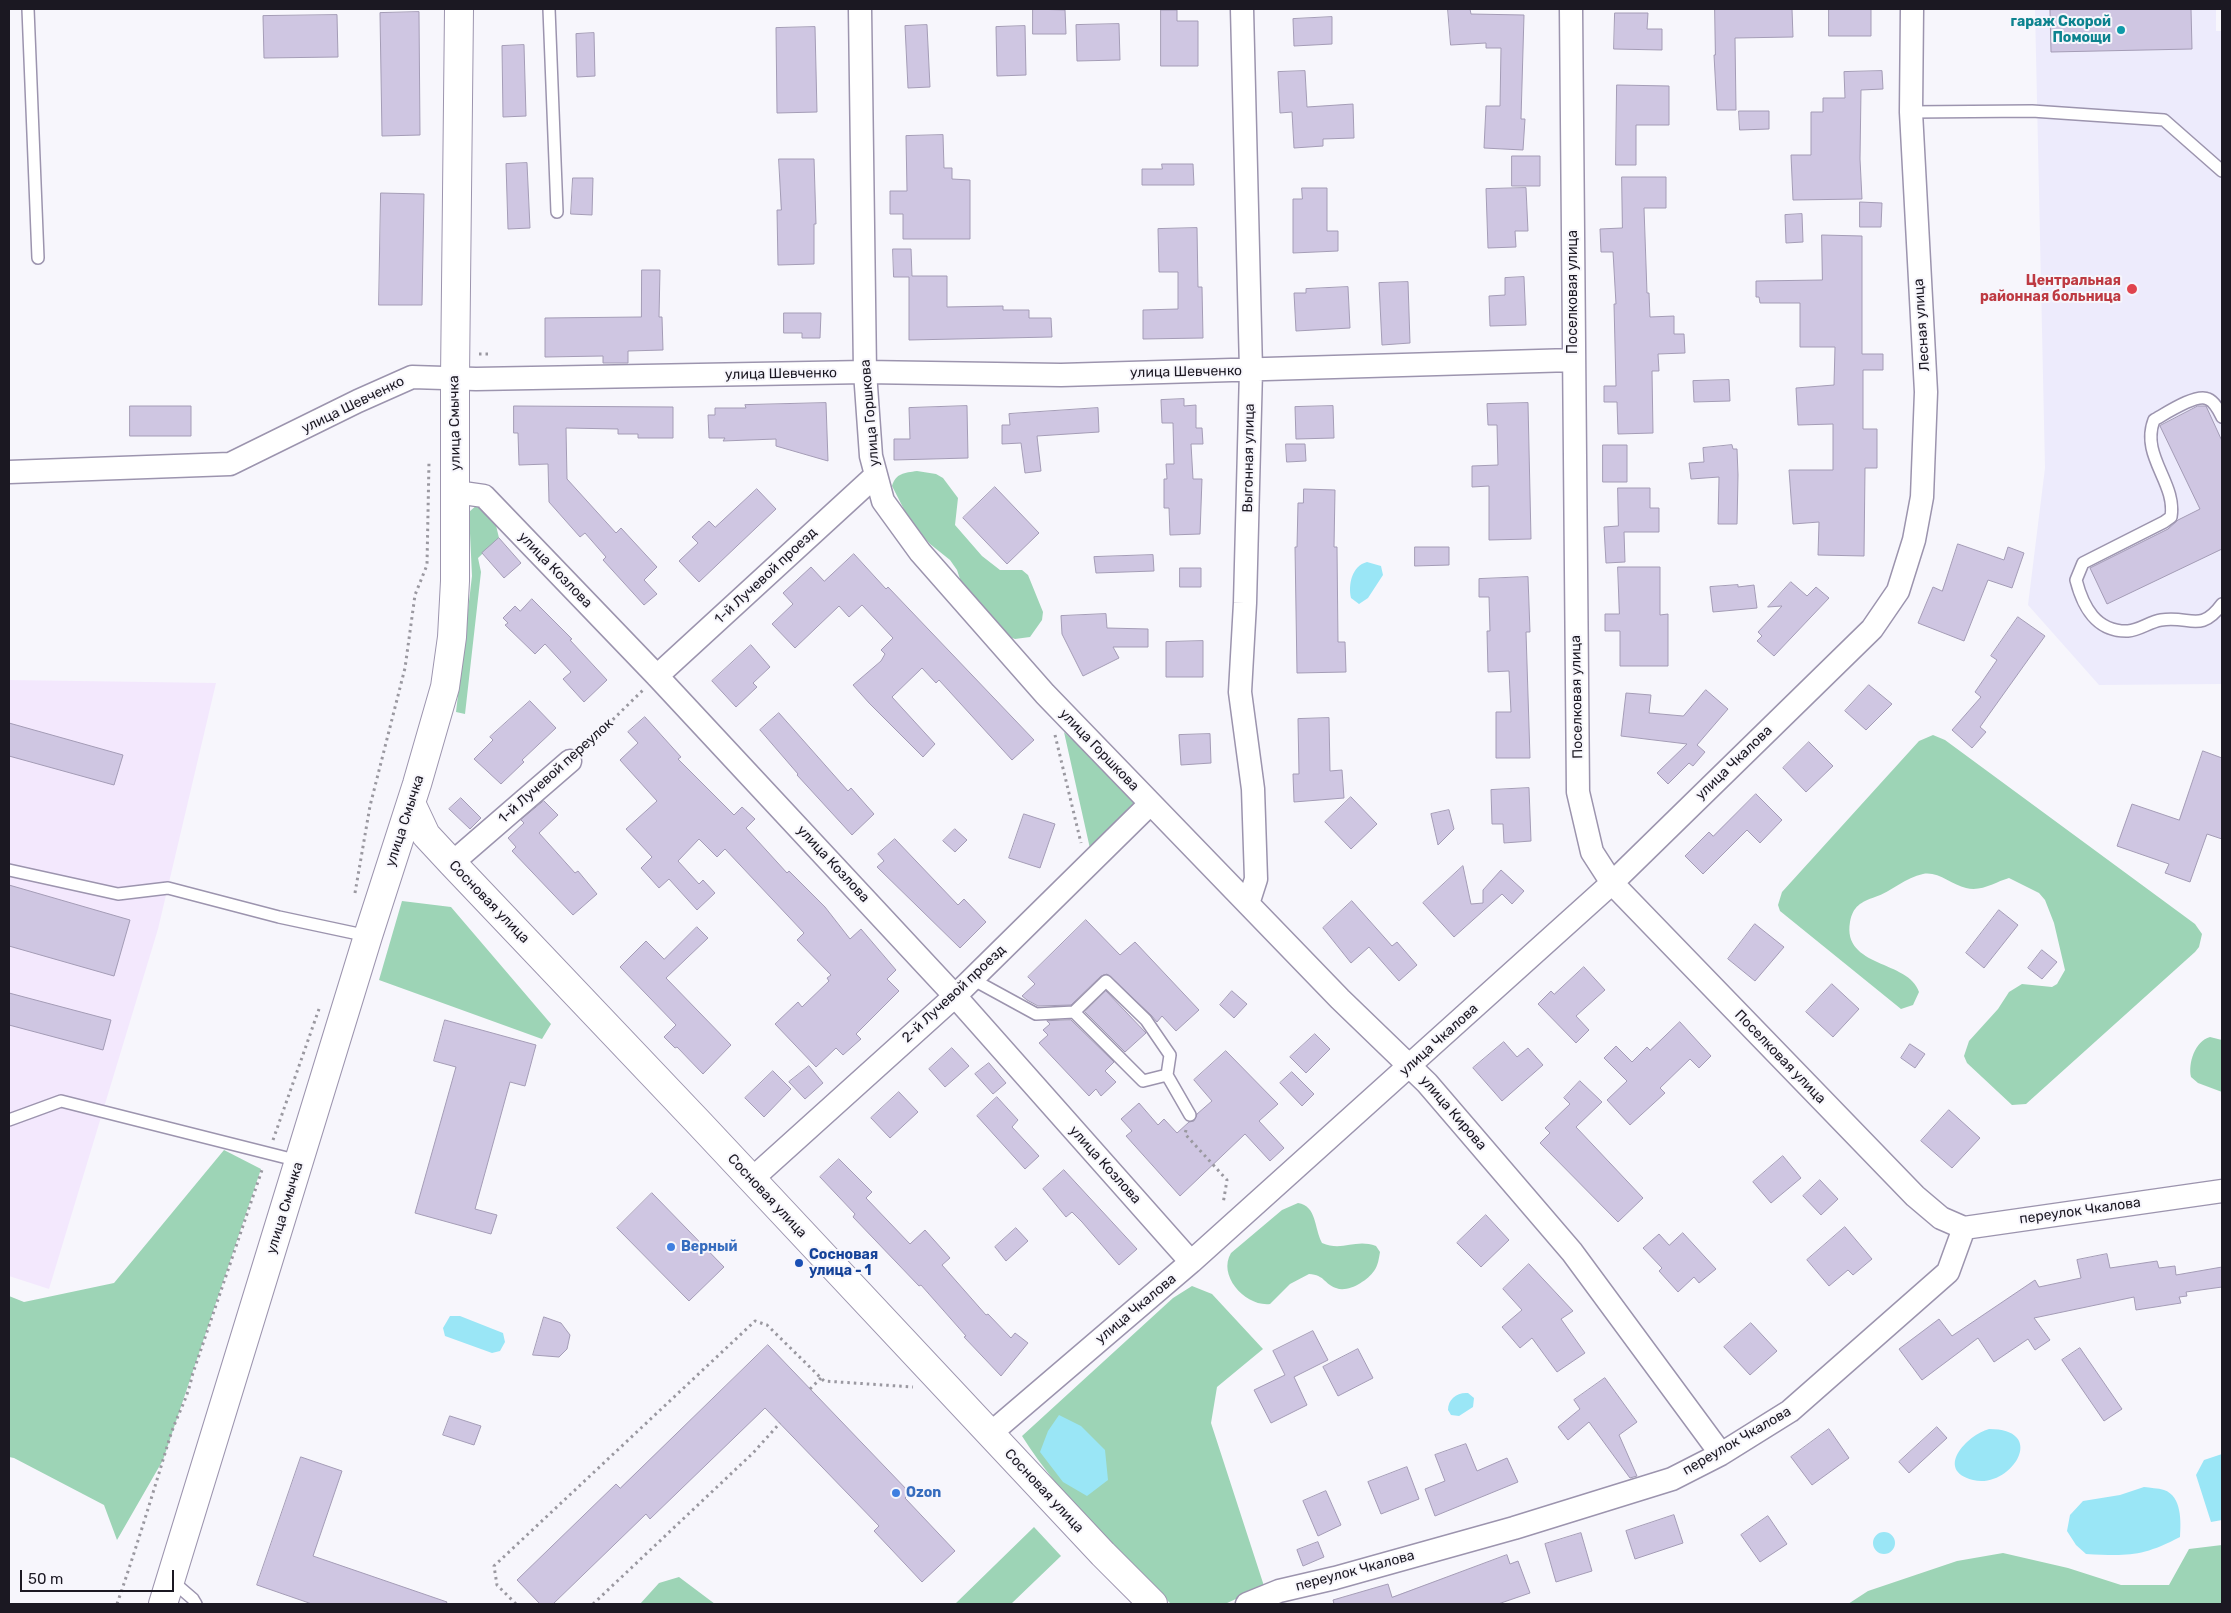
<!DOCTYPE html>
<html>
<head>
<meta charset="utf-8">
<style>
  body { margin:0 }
  #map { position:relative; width:2231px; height:1613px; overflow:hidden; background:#f7f6fc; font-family:Rubik,sans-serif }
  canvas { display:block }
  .frame { position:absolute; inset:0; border:10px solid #1b1822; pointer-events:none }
  .scale { position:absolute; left:20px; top:1570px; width:154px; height:22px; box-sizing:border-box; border:2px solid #1b1822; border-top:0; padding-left:6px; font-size:15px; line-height:18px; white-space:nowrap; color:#1b1822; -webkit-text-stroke:4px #f7f6fc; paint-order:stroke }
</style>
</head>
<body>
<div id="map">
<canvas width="2231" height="1613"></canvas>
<div class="frame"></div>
<div class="scale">50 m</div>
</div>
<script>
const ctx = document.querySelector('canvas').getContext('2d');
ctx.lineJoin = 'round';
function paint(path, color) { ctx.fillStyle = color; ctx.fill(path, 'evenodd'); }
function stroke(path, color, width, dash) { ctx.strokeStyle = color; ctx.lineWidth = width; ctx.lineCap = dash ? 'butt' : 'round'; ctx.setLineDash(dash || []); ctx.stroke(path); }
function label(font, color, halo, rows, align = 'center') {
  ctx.font = font + ' Rubik,sans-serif'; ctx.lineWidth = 4; ctx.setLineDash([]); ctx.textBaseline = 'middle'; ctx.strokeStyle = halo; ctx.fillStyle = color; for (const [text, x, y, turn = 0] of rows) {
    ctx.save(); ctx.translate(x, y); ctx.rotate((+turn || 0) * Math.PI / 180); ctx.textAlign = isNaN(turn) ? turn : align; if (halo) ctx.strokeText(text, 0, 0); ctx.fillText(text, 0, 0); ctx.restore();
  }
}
paint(new Path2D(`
  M9,680L216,683L158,929L49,1289L9,1276Z`), '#f3e8fd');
paint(new Path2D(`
  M2035,9H2216V31H2222V684L2099,685L2028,605L2045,468Z`), '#edebfc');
paint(new Path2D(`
  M917,471L936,474L943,478L958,498L955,525L982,556L1000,570H1022L1028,575L1043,612L1042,620L1030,637L1015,639L1007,636L962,585L957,570L950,560L930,544L911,523L892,486C896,473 904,473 917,471Z
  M478,504L494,517L499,538L478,558L481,572L465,714L456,712L472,576L469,512Z
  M1064,732L1128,791L1133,800V811L1091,853Z
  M1933,735L1945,740L2195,924L2202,934L2199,947L2195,952L2026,1104L2012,1105L1967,1063L1964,1056L1969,1041L1998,1009L2009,992L2022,984L2052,987L2057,984L2065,970L2054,923L2045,900L2039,893L2009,878C1995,882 1982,892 1966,888C1952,885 1938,871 1923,874C1906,877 1891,892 1875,897C1861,902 1853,906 1850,922C1842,968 1909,960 1919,992L1913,1005L1901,1009L1780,911L1778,905L1782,892L1919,741Z
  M402,901L451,907L551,1024L542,1039L379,980Z
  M2210,1037L2222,1040V1092L2198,1083L2191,1077C2188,1063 2195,1041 2210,1037Z
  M224,1150L261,1169L163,1460L117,1540L104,1505L14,1458L9,1457V1296L24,1302L114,1283Z
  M1298,1203C1317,1206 1314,1228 1322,1243C1343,1252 1355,1238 1376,1246L1380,1252C1379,1258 1378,1266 1374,1271C1367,1281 1348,1293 1336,1288C1324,1284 1325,1275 1309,1274L1290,1284L1270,1304C1246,1307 1217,1276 1231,1253L1282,1210Z
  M1192,1286L1212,1294L1263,1349L1217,1387L1211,1423L1264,1586L1225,1604H1171C1118,1551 1062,1499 1022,1436L1173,1298Z
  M1034,1527L1061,1556L1011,1604H955Z
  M2222,1545V1604H1848L1868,1591L1957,1561L2003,1553L2068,1568L2121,1585H2169L2189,1549Z
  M679,1577L715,1604H640L659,1583Z`), '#9dd4b6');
paint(new Path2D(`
  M1367,562L1381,566L1383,575L1368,598L1359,604L1351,598C1348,584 1352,566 1367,562Z
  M450,1316H460L503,1333L505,1342L500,1351L492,1353L445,1336L443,1328Z
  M1468,1393L1474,1398L1473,1407L1459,1416L1451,1415L1448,1410C1448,1399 1457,1392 1468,1393Z
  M1059,1415L1081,1426L1105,1450L1108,1480L1087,1496L1063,1482L1040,1452L1048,1431Z
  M1989,1429C2050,1429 2010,1490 1973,1480C1934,1470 1967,1435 1989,1429Z
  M2222,1454V1520L2211,1522L2196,1475L2204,1460Z
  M2144,1487C2150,1488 2158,1488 2164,1490C2182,1496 2181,1522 2180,1537C2142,1557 2127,1556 2086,1554L2076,1545L2067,1531L2070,1515L2083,1501L2120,1495Z
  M1873 1543a11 11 0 1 1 22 0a11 11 0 1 1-22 0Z`), '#9ae6f6');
const building = new Path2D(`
  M1033,9L1065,10L1066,34H1033Z
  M1448,9H1470L1471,14L1524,15L1521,119H1525L1523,150L1484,148L1486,106H1500L1501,48H1486V43L1451,45Z
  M1715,9H1792L1793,37L1735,38L1736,110H1717L1714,55H1715Z
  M1829,9H1871V36H1829Z
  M2191,9L2192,49L2051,52L2050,10Z
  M1161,10H1177V21H1198V66H1161Z
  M419,12L420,135L382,136L380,13Z
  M1615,13H1648L1647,29H1662V50L1614,49Z
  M337,15L338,57L264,58L263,16Z
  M1332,17V44L1294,46L1293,19Z
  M1119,24L1120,60L1077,61L1076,25Z
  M927,25L930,87L908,88L905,26Z
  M1025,26L1026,75L997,76L996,27Z
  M815,27L817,112L777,113L776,28Z
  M594,33L595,76L577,77L576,34Z
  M524,45L526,116L503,117L502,46Z
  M1305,71L1307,107L1353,104L1354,138L1323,139V146L1294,148L1292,112L1280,113L1278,72Z
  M1882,71L1883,89L1861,90L1860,159L1862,199L1793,200L1791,155H1811V112H1823V98H1845L1844,72Z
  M1617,85L1669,86V125H1636V165H1616Z
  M1739,111H1769V129L1740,130Z
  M943,135L944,168H952V179L970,180V239H903V214H890V191H907L906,136Z
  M1512,156H1540V186H1512Z
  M779,159H814L816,224H814V264L778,265L777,210H781Z
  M527,163L530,228L508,229L506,164Z
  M1162,164H1193L1194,185H1142V169H1162Z
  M1622,177H1666V208H1644L1647,293H1649L1650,317L1674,316V334H1684L1685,353L1658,354L1659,371H1652L1653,433L1618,434L1617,402H1604V386H1616L1614,304H1616L1613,252H1601L1600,229L1622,228Z
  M573,178H593L592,215L571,214Z
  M1302,188H1327V231H1338V251L1293,253V199H1302Z
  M1526,188L1528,231H1515L1516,247L1488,248L1486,189Z
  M381,193L424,194L422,305H379Z
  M1860,202L1882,203L1881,227H1860Z
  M1802,214L1803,242L1786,243L1785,215Z
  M1197,228L1198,287H1202L1203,338L1143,339V310L1178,309V272H1159L1158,229Z
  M1822,235L1862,236V354H1883V370H1863V429H1877V468H1865L1864,556L1818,555L1819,522L1793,524L1789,470H1833V424L1798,425L1796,388L1834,385L1835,347H1800V303H1760L1759,297H1756V281L1822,280Z
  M893,249H911L912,276H947V307L1003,306V310H1029V318H1051L1052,337L909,340V277H894Z
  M642,270H660L659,317H662L663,350L628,351V363H603V356L545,357V318L641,317Z
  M1524,277L1526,325L1490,326L1489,296L1505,295V278Z
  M1408,282L1410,343L1382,345L1379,283Z
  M1348,287L1350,328L1296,331L1294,293H1306V289Z
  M784,313H821L820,338H802V333H784Z
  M1729,380L1730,401L1694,402L1693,381Z
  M1184,399V406L1196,405V428H1202L1203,444H1191L1193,479H1202L1200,534L1170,535L1169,508H1164V479H1167L1166,464H1174L1173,423H1162L1161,400Z
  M826,403L828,461L776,446V439L723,441L725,438H709L708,415H715V408H746L745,405Z
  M1528,403L1531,539L1489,540V486L1472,487V466L1498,465L1497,425H1488L1487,404Z
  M130,406H191V436H130Z
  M514,406L673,407V438H638V434H618V429L566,428L567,479L616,533L621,528L657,567L644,580L657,594L644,605L603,560L606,557L585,533L580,537L549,502L548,464L519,465L518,433H514Z
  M967,406L968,458L894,460V439H910L909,408Z
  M1333,406L1334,438L1296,439L1295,407Z
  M2198,406H2206L2222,441V549L2107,604L2090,568L2168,529L2178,520L2200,509L2160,426Z
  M1098,408L1099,432L1037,436L1041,471L1025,473L1021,443L1002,444V425H1010L1009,414Z
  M1286,444H1305L1306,461L1287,462Z
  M1603,445H1627V482H1603Z
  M1732,445L1733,449H1737L1738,475L1737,524H1718L1719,477L1691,479L1689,463L1704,462L1703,448Z
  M995,487L1039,533L1007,564L963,518Z
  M1618,488H1650V508H1659V532H1624L1625,562L1606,563L1604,527L1618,526Z
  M757,489L776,509L699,582L679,561L698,543L692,537L709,521L715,527Z
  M1304,489L1335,490L1334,547H1337L1338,642H1345L1346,672L1297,673L1295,547H1297L1298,503H1303Z
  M499,538L521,563L504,578L482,553Z
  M1958,544L2004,560L2008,547L2024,553L2012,588L1988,580L1964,641L1918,623L1933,587L1942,591Z
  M1415,547H1449V565L1415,566Z
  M854,554L886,589L888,587L1034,740L1012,760L939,680L936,683L922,668L892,697L935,744L923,757L869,703L853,685L881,661L885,654L881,650L893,638L862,605L849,617L839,606L795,648L772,624L793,604L783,593L811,567L824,581Z
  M1153,555L1154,571L1096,573L1094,557Z
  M1618,567H1660V615L1668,614V666H1620V631H1605V614H1619Z
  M1180,568H1201V587H1180Z
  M1528,577L1530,632H1526L1530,758H1496V712H1511L1509,671L1488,672L1487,631H1490L1489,597H1479V579Z
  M1791,582L1807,596L1816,587L1829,598L1774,656L1757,641L1762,636L1758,632L1782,606L1768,607Z
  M1738,585V587L1754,585L1757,608L1713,612L1710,587Z
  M532,599L572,639L570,640L607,680L584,702L563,679L571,672L545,644L535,654L505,625L508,623L503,618L515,606L520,611Z
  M1106,614L1107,628L1148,629V647H1113L1119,658L1083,676L1062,634L1061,616Z
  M2018,617L2045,636L1980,727L1986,732L1972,748L1952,730L1981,697L1975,692L1997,660L1991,656Z
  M1203,641V677H1166V642Z
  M751,645L770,667L753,683L757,687L736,707L712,681Z
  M1869,685L1892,704L1866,730L1845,711Z
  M1706,690L1728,709L1697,745L1705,752L1693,766L1689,763L1668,784L1657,773L1687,744L1621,736L1626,693L1651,695L1649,713L1683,716Z
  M530,701L556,728L522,760L524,762L501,784L474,759L493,740L490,737Z
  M779,713L848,791L851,788L874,814L852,835L797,775L798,774L760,730Z
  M645,717L681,757L678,759L734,815L742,807L755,819L746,828L787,873L789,871L825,907L850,939L861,929L896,970L887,979L899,991L856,1034L861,1039L843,1055L836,1048L816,1067L775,1024L798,1002L802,1007L829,981L827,978L831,975L797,940L804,933L725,849L717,857L699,839L678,861L699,884L703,880L715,893L697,910L669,879L659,888L641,868L652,857L626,829L657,801L620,760L638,743L628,732Z
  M1329,718L1330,771L1342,770L1344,798L1294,802L1293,774H1299L1298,719Z
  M9,723L123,755L114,785L9,756Z
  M1210,734L1211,763L1181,765L1179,735Z
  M1809,742L1833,766L1806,792L1783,768Z
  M2203,751L2222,758V839L2207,834L2190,882L2165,873L2169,864L2117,846L2132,804L2179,820Z
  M1529,788L1531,841L1504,843L1503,824H1492L1491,790Z
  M1756,794L1782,820L1760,843L1747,830L1703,874L1685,856L1709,832L1713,836Z
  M1351,797L1377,824L1351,849L1325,822Z
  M461,798L481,818L470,829L449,809Z
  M544,801L558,815L539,833L575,873L578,871L597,894L573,915L512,851L516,847L508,838L524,823L521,820Z
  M1449,810L1454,829L1438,845L1431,814Z
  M1024,814L1055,824L1040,868L1009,858Z
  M955,829L967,840L955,852L943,841Z
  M895,839L958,905L964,899L986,922L960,948L877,867L884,861L878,854Z
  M1463,866L1471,904L1483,903V890L1501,870L1524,891L1512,904L1502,894L1454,937L1423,903Z
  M9,885L130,920L114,976L9,946Z
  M1352,901L1392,946L1397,942L1417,965L1399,981L1369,947L1351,963L1323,928Z
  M1999,910L2018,925L1984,968L1966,953Z
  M1086,920L1120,955L1135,942L1199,1010L1176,1031L1162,1016L1157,1022L1151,1015L1107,974L1101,976L1071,1005L1038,1006L1027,1000L1022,996L1035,984L1028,977Z
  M1755,924L1784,947L1755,981L1728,959Z
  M697,927L708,938L666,978L731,1045L703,1074L677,1047L675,1048L664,1037L676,1025L620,967L646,941L664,959Z
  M2042,950L2057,962L2042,979L2028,968Z
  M1584,967L1605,990L1576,1016L1589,1030L1576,1043L1538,1004L1551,991L1554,994Z
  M1832,984L1859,1009L1833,1037L1806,1012Z
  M1106,991L1146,1033L1125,1052L1085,1012Z
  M1232,991L1247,1004L1234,1018L1220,1005Z
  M9,993L111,1020L103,1050L9,1025Z
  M445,1020L536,1045L525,1086L510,1082L475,1209L497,1215L491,1234L415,1213L456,1067L434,1061Z
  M1071,1020L1114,1062L1105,1071L1116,1082L1101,1096L1096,1089L1089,1096L1039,1043L1048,1035L1043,1030L1050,1024L1047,1021Z
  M1680,1022L1711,1056L1699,1068L1690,1059L1660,1088L1665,1093L1630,1125L1607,1100L1627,1081L1604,1058L1616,1046L1632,1062L1647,1047L1650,1050Z
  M1315,1034L1330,1049L1306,1073L1290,1057Z
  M1504,1042L1517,1057L1528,1048L1543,1065L1502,1101L1473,1068Z
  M1910,1044L1925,1054L1915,1068L1901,1058Z
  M952,1048L969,1066L945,1087L929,1069Z
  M1226,1051L1278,1104L1259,1121L1284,1148L1270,1161L1245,1134L1180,1196L1126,1136L1132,1131L1121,1119L1139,1103L1158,1125L1164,1119L1177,1133L1189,1122L1194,1121L1197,1114L1212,1101L1194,1080Z
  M989,1063L1006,1083L993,1094L975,1074Z
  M809,1066L823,1083L805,1099L789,1082Z
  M773,1071L791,1089L764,1117L745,1098Z
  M1292,1072L1314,1094L1302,1106L1280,1083Z
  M1580,1081L1602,1102L1576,1127L1643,1198L1618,1222L1540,1143L1550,1133L1545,1128L1570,1104L1564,1098Z
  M899,1092L918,1112L890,1138L871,1118Z
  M997,1097L1018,1120L1012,1127L1039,1156L1025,1169L977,1116Z
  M1949,1110L1980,1138L1952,1168L1921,1141Z
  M1783,1156L1801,1178L1771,1203L1753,1182Z
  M839,1159L872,1192L866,1198L910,1244L925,1230L950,1258L942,1265L986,1315L988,1314L1011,1338L1015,1333L1028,1343L1001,1376L964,1337L966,1336L921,1285L919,1286L853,1217L855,1214L820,1177Z
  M1064,1170L1137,1249L1119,1265L1082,1222L1072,1212L1066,1217L1043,1189Z
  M1820,1180L1838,1199L1821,1215L1803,1196Z
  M652,1193L724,1267L689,1301L617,1228Z
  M1486,1215L1509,1240L1481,1267L1457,1243Z
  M1845,1227L1872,1259L1853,1275L1848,1270L1829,1286L1807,1260Z
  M1016,1228L1028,1241L1006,1261L995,1247Z
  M1683,1233L1716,1269L1699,1283L1694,1277L1678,1292L1659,1271L1662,1268L1643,1248L1659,1234L1669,1245Z
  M2107,1254L2110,1268L2157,1261L2159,1268L2175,1266L2176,1275L2222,1267V1287L2186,1292L2187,1296L2179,1297L2181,1303L2136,1310L2134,1297L2034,1318L2050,1340L2035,1350L2028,1339L1994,1362L1978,1338L1922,1380L1899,1349L1939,1319L1952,1336L2035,1280L2039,1287L2081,1278L2077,1260Z
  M1529,1264L1573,1311L1561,1319L1585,1353L1557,1372L1532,1338L1520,1348L1502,1327L1522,1310L1503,1289Z
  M544,1317L561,1323L570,1335L567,1349L559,1357L533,1355Z
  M1751,1323L1777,1351L1750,1375L1724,1347Z
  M1313,1331L1328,1360L1294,1377L1307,1405L1271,1423L1254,1390L1285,1375L1273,1351Z
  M768,1345L910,1493L905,1498L955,1551L922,1582L874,1531L879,1526L765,1408L650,1519L646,1514L553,1604H540L517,1580L616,1484L620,1488Z
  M2080,1348L2122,1409L2104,1421L2062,1360Z
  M1358,1349L1373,1378L1338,1396L1323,1367Z
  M1605,1378L1637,1422L1619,1435L1637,1476L1630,1478L1589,1422L1568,1440L1558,1427L1580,1409L1574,1400Z
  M450,1416L481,1426L474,1445L443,1435Z
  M1937,1427L1947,1438L1909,1473L1899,1462Z
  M1829,1429L1849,1458L1812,1485L1791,1457Z
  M1466,1444L1477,1471L1507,1458L1518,1482L1435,1516L1425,1489L1445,1481L1435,1455Z
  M301,1457L342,1471L313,1556L447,1602L446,1604H312L257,1585Z
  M1407,1467L1419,1499L1381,1514L1368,1482Z
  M1326,1491L1341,1525L1318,1536L1303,1501Z
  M1674,1515L1683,1543L1635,1559L1626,1531Z
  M1768,1516L1787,1544L1760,1562L1741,1535Z
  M1581,1533L1592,1571L1556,1582L1545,1544Z
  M1318,1542L1324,1557L1303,1566L1297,1550Z
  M1507,1555L1510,1564L1518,1561L1530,1593L1498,1604H1334L1333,1600L1388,1584L1392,1597Z`);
paint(building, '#cfc6e2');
stroke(building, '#a49cb6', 1);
const service = new Path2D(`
  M28,9L38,258
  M549,9L557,212
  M1911,112L2032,111L2164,120L2222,171
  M2222,417C2219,411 2215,402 2208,399C2196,393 2165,414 2154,420C2140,456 2177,483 2171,517L2164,522L2083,563L2076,580C2083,607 2096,632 2128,631C2140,630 2149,622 2161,620C2190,615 2200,634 2222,604
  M9,870L118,894L168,888L279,917L368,936
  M972,979L1036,1014L1074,1012L1106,981L1146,1020L1170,1055L1167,1075L1190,1115
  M1074,1012L1143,1081L1167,1075
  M9,1120L61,1101L299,1161
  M171,1580L193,1599L196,1604`);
const minor = new Path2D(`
  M860,9L865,372L871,456L883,501L920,552L1045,694L1340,999L1427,1083L1572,1252L1721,1454
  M1242,9L1251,370L1245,603L1240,692L1253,789L1256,879L1248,904
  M1571,9L1578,792L1592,852L1612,883L1915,1196L1941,1218L1964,1228
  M9,472L230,464L358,401L412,377L476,379L865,372L1061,375L1573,360
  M456,492L484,496L657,676L955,996L1191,1262
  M657,676L875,476
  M452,863L570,761
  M752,1179L955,996L1150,804
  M1964,1228L2222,1191
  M991,1433L1191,1262L1612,883L1872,629L1898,591L1914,540L1922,497L1926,392L1911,112L1912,9
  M1247,1604L1279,1591L1335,1578L1514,1528L1672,1479L1721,1454L1790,1411L1948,1272L1964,1228`);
const tertiary = new Path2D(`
  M411,803L426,835L452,863L700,1124L1103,1554L1153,1604
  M163,1604L368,936L417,784L445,687L452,637L455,581V378L459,9`);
stroke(service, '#9c94ae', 14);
stroke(minor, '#9c94ae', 25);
stroke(tertiary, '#9c94ae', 30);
stroke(new Path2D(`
  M479,354H488
  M1055,735L1081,843
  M585,747L643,690
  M355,893L370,806L405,668L415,595L427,565L429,461
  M1186,1130L1185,1134L1227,1180L1223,1204
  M273,1140L319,1009
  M810,1389L821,1378
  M117,1604C136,1549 153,1493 170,1437C177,1415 188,1398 192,1376L263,1167
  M516,1604L497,1585L494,1566L755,1321L767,1325L824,1381L913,1387
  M593,1604L753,1453L780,1423`), '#9a98a0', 3, [2.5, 4]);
stroke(service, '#fff', 11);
stroke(minor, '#fff', 22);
stroke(tertiary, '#fff', 28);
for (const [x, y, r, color] of [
  [2121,30,5,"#0f9aa8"],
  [2132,289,6,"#e0444e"],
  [671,1247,5,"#3f7fe0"],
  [799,1263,5,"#1a4fb4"],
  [896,1493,5,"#3f7fe0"]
]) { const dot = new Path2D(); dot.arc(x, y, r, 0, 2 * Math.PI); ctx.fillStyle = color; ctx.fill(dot); stroke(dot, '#f7f6fc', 2); }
label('bold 14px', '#0d838f', '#f7f6fc', [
  ["гараж Скорой",2111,22],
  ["Помощи",2111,38]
], 'right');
label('bold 14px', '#be3a42', '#f7f6fc', [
  ["Центральная",2121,281],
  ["районная больница",2121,297]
], 'right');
label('14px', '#1b1822', '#f7f6fc', [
  ["Поселковая улица",1573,292,-90],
  ["Лесная улица",1922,325,-94],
  ["улица Шевченко",1186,372,-1],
  ["улица Шевченко",781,374,-1],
  ["улица Шевченко",353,405,-26],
  ["улица Горшкова",870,413,-95],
  ["улица Смычка",455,423,-91],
  ["Выгонная улица",1249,458,-89],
  ["улица Козлова",555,570,46],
  ["1-й Лучевой проезд",766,576,-43],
  ["Поселковая улица",1577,697,-91],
  ["улица Горшкова",1099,750,46],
  ["улица Чкалова",1734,763,-44],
  ["1-й Лучевой переулок",556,771,-42],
  ["улица Смычка",405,821,-72],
  ["улица Козлова",833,864,47],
  ["Сосновая улица",489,902,46],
  ["2-й Лучевой проезд",954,994,-43],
  ["улица Чкалова",1439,1040,-42],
  ["Поселковая улица",1780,1057,46],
  ["улица Кирова",1453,1113,49],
  ["улица Козлова",1105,1165,48],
  ["Сосновая улица",767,1196,47],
  ["улица Смычка",285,1208,-73],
  ["переулок Чкалова",2080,1211,-8],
  ["улица Чкалова",1136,1309,-40],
  ["переулок Чкалова",1737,1441,-30],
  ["Сосновая улица",1044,1491,47],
  ["переулок Чкалова",1355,1571,-15]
]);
label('bold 14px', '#366cbe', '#f7f6fc', [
  ["Верный",681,1247],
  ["Ozon",906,1493]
], 'left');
label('bold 14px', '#164399', '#f7f6fc', [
  ["Сосновая",809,1255],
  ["улица - 1",809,1271]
], 'left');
</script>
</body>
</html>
